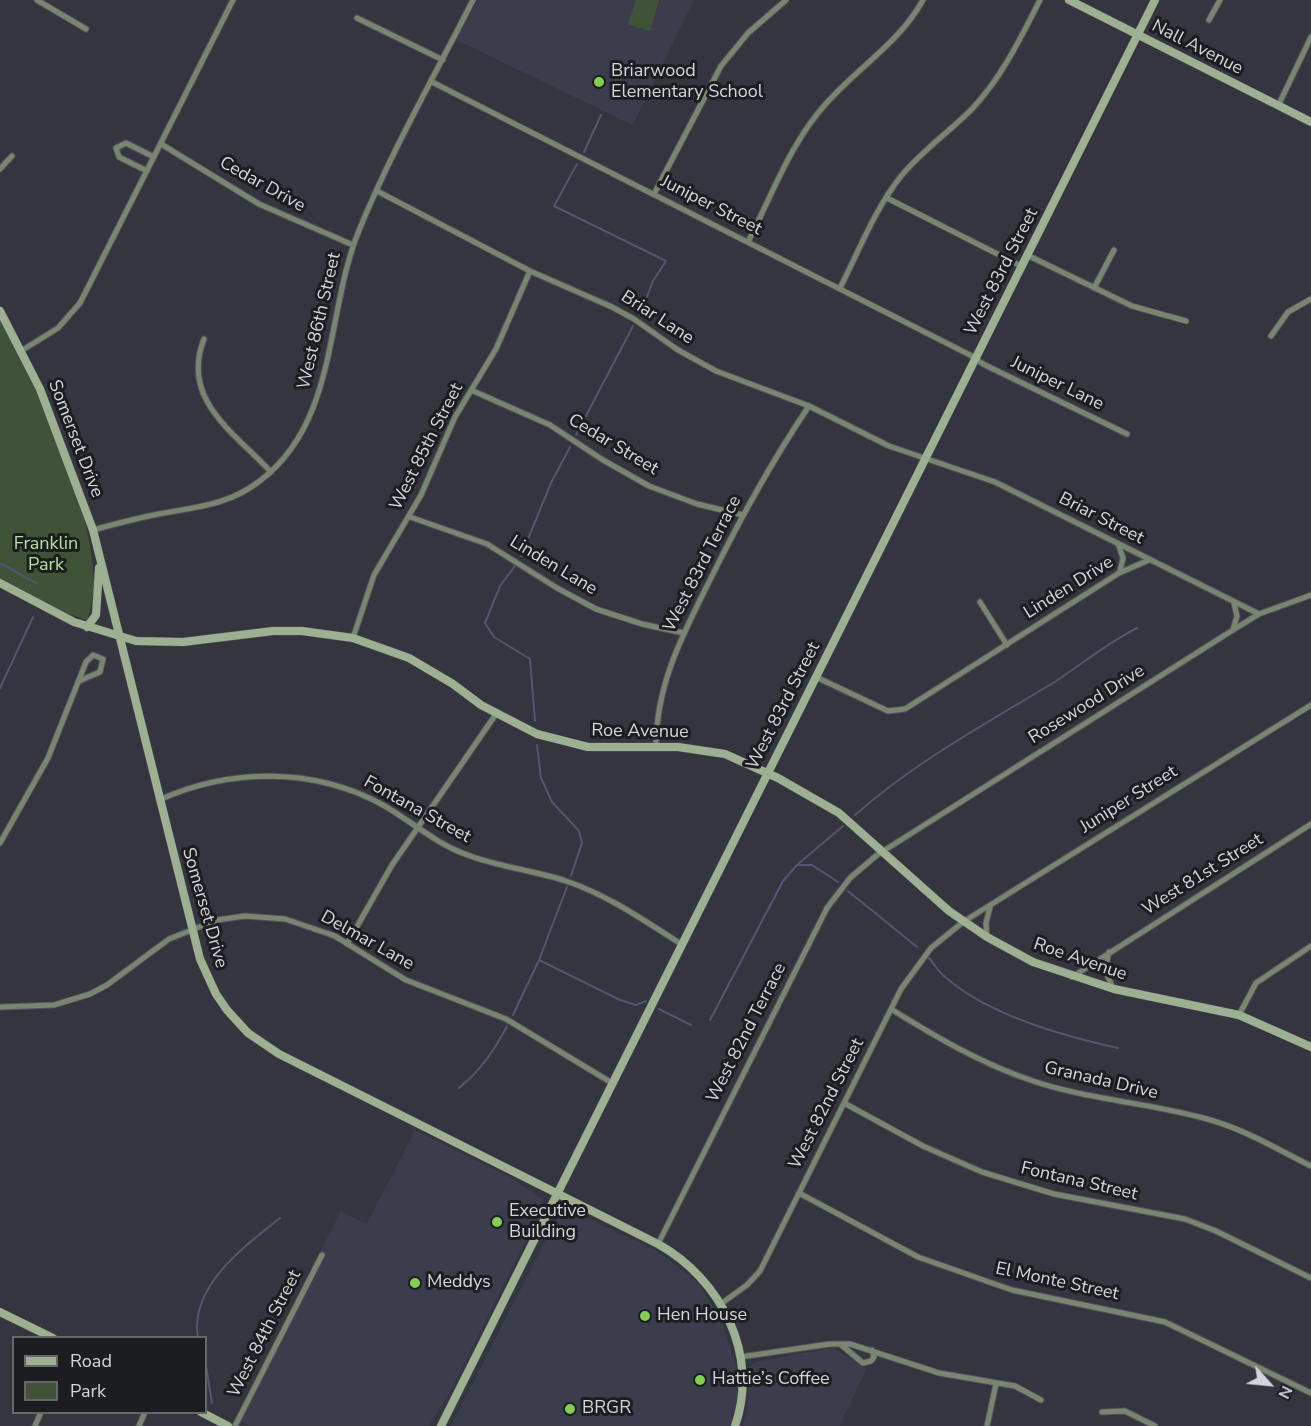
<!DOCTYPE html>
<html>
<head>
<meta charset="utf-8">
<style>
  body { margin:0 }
  #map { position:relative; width:1311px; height:1426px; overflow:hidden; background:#34353f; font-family:"Nunito Sans",sans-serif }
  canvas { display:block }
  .legend { position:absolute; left:12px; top:1336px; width:195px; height:78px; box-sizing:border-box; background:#1c1d21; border:2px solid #66676b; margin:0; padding:8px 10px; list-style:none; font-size:18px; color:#d4d5db }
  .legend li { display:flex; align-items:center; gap:12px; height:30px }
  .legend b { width:30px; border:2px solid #66676b }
  .north { position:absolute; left:1239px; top:1354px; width:60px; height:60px; -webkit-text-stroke:4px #1c1d21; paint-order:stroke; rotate:117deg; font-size:16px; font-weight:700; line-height:24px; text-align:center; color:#d4d5db }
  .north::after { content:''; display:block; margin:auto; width:21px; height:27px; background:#d4d5db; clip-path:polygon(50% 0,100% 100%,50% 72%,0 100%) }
</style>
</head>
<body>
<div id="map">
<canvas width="1311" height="1426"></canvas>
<ul class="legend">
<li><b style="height:8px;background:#9db192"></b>Road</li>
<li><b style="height:16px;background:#405237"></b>Park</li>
</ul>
<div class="north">N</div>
</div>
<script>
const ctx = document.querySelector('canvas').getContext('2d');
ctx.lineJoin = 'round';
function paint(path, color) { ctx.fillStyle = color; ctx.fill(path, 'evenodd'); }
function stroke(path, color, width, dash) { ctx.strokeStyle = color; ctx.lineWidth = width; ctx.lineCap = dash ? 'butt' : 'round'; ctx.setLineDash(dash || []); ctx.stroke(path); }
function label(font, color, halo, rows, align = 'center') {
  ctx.font = font + ' "Nunito Sans",sans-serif'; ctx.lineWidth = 6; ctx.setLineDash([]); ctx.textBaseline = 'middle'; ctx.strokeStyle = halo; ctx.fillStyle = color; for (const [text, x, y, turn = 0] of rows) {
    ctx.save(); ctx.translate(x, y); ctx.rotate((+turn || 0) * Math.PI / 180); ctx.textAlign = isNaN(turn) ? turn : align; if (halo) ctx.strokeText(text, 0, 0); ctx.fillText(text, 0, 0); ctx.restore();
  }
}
paint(new Path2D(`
  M478,0H694L633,125L456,40Z
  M415,1130L510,1177L542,1199L532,1229L454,1385L429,1426H249L236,1419L341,1211L367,1224Z
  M568,1209L657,1251L699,1283L723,1325L736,1366L737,1405L731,1426H451L557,1218L561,1211Z
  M833,1348L867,1369L839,1426H743L748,1402L749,1367L754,1362Z`), '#3b3d4d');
paint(new Path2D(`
  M636,0H659L650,31L628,24Z
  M0,311C33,376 118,551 87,620L66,613H54L0,583Z`), '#405237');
stroke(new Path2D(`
  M584,152L601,115
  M577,164L554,206L666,261L653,281L640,315
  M576,435L633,326
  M521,556L551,483L570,447
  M0,563L36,583
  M515,566L500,586L485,623L494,637L530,659L535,721
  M0,688L33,617
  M537,745L541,778L552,802L579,831L582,843L571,876
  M855,815C915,762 985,724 1053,683C1081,665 1107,643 1137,628
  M798,865H812L838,882
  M848,891L917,947
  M929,958C934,964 938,971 944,976C987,1015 1063,1036 1118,1048
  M539,960L567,887
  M659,1009L691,1025
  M513,1015L539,960L620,1000L636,1005L646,1001
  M710,1020L783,881L797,865L843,826
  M459,1088C481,1070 494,1051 507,1026
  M198,1338C189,1286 245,1246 280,1218
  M206,1366L212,1403`), '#555472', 2);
const street = new Path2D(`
  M37,0L86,29
  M357,18L443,60
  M1209,20L1220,0
  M432,82L970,355L983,364L1127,434
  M1278,106L1311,37
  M161,144L259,204L353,245
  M0,169L12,156
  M147,171L119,157L116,148L126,143L154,157
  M377,191L530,271L612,307L634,319L678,350L716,371L809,406L889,446L995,482L1259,614
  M654,194L721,66L748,33L786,0
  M887,198L1021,266
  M748,242C770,199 788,150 818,113C850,72 897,47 923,0
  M1027,255L1132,306L1186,321
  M840,288C859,251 875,208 902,175C922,151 949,132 972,109C1002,77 1020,39 1040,0
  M1094,288L1114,250
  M1271,336L1288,312L1311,299
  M204,339C180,400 235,433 271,472
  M21,351L58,328L80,303L233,0
  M471,390L550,425L603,460L649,486L697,504L743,515
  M410,517L487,544L557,588L596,609L642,624L684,633
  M93,530C115,524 137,518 159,514C196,507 230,505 261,480C339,420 325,311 360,228C392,150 435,75 473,0
  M1119,546L1123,558L1120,571
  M980,602L1007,645
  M1233,630L1237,616L1234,603
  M353,638L374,575L421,495L455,417L496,349L530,271
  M816,677L888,711L905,709L1119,573L1149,560
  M656,747C656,683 684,632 712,576C741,517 772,461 809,406
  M159,800C230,768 314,767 383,805C411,821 435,843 465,854C497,867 533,870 566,881C608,895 645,921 681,944
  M0,843L48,758L86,662L93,655L103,659L100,672L79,681
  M987,937L986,923L990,907
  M347,944L392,865L496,714
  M1109,952L1105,970L1113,988
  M1072,977L1311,824
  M0,1007L54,1005L90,994L107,985L169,939L217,920L245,916L285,919L335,936L406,980L506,1019L612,1083
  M891,1009C936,1037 982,1064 1033,1081C1090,1100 1150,1103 1207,1119C1244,1129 1277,1149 1311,1166
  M1239,1015L1256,983L1311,946
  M844,1103L923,1146L982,1172L1054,1194L1185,1219L1216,1231L1311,1278
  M799,1193L918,1257L1012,1290L1165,1322L1311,1393
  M658,1244L827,908L850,878L877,855L1233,630L1259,614L1311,595
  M722,1303L747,1285L760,1271L901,989L931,948L963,922L1311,705
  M840,1344L863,1363L871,1361L874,1357L872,1350
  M740,1357L830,1344H850L939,1373L1015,1386L1041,1400
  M1102,1412L1125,1411L1155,1426
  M35,1426L41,1412
  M139,1426L145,1412
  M235,1426L322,1255
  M987,1426L996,1384`);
const secondary = new Path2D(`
  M1069,0L1311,122
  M0,311L40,389L93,530L200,959L216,994L227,1010L248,1033L279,1054L658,1244C721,1279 760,1355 735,1426
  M0,583L74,622L136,641L183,642L273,631H302L353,638L409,658L453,684L481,705L537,734L588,747H678L725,754L778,778L839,813L949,911L987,937L1033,962L1114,989L1239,1015L1311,1047
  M87,627L96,615L99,568
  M0,1312L53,1338
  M201,1412L228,1426
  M441,1426L1155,0`);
stroke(street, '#51525b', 7);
stroke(secondary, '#51525b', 9);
stroke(street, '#788571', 5);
stroke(secondary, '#9db192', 8);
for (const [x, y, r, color] of [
  [599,82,6,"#82d04f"],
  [497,1222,6,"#82d04f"],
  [415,1283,6,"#82d04f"],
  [645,1316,6,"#82d04f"],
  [700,1380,6,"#82d04f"],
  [570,1409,6,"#82d04f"]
]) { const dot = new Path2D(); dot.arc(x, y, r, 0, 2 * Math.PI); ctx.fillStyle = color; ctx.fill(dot); stroke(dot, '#1c1d21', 2); }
label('18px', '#d4d5db', '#1c1d21', [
  ["Nall Avenue",1197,48,27],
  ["Cedar Drive",262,185,29],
  ["Juniper Street",711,206,27],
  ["West 83rd Street",1002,272,-63],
  ["Briar Lane",657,318,33],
  ["West 86th Street",320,321,-77],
  ["Juniper Lane",1057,384,26],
  ["Somerset Drive",75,439,69],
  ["Cedar Street",613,445,31],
  ["West 85th Street",427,447,-63],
  ["Briar Street",1101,519,27],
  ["West 83rd Terrace",703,564,-63],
  ["Linden Lane",553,566,31],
  ["Linden Drive",1069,588,-32],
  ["Rosewood Drive",1087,705,-32],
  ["West 83rd Street",784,706,-63],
  ["Roe Avenue",640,732,1],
  ["Juniper Street",1129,800,-32],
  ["Fontana Street",417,810,29],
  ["West 81st Street",1203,875,-32],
  ["Somerset Drive",204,908,74],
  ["Delmar Lane",367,941,29],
  ["Roe Avenue",1080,960,19],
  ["West 82nd Terrace",747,1033,-63],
  ["Granada Drive",1101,1081,13],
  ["West 82nd Street",827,1104,-63],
  ["Fontana Street",1079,1182,13],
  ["El Monte Street",1057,1282,12],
  ["West 84th Street",265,1334,-63]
]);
label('18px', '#d4d5db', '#1c1d21', [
  ["Briarwood",611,72],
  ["Elementary School",611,93],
  ["Executive",509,1212],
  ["Building",509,1233],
  ["Meddys",427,1283],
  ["Hen House",657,1316],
  ["Hattie’s Coffee",712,1380],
  ["BRGR",582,1409]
], 'left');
label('18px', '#b3e09b', '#1c1d21', [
  ["Franklin",46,545],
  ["Park",46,566]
]);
</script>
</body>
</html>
